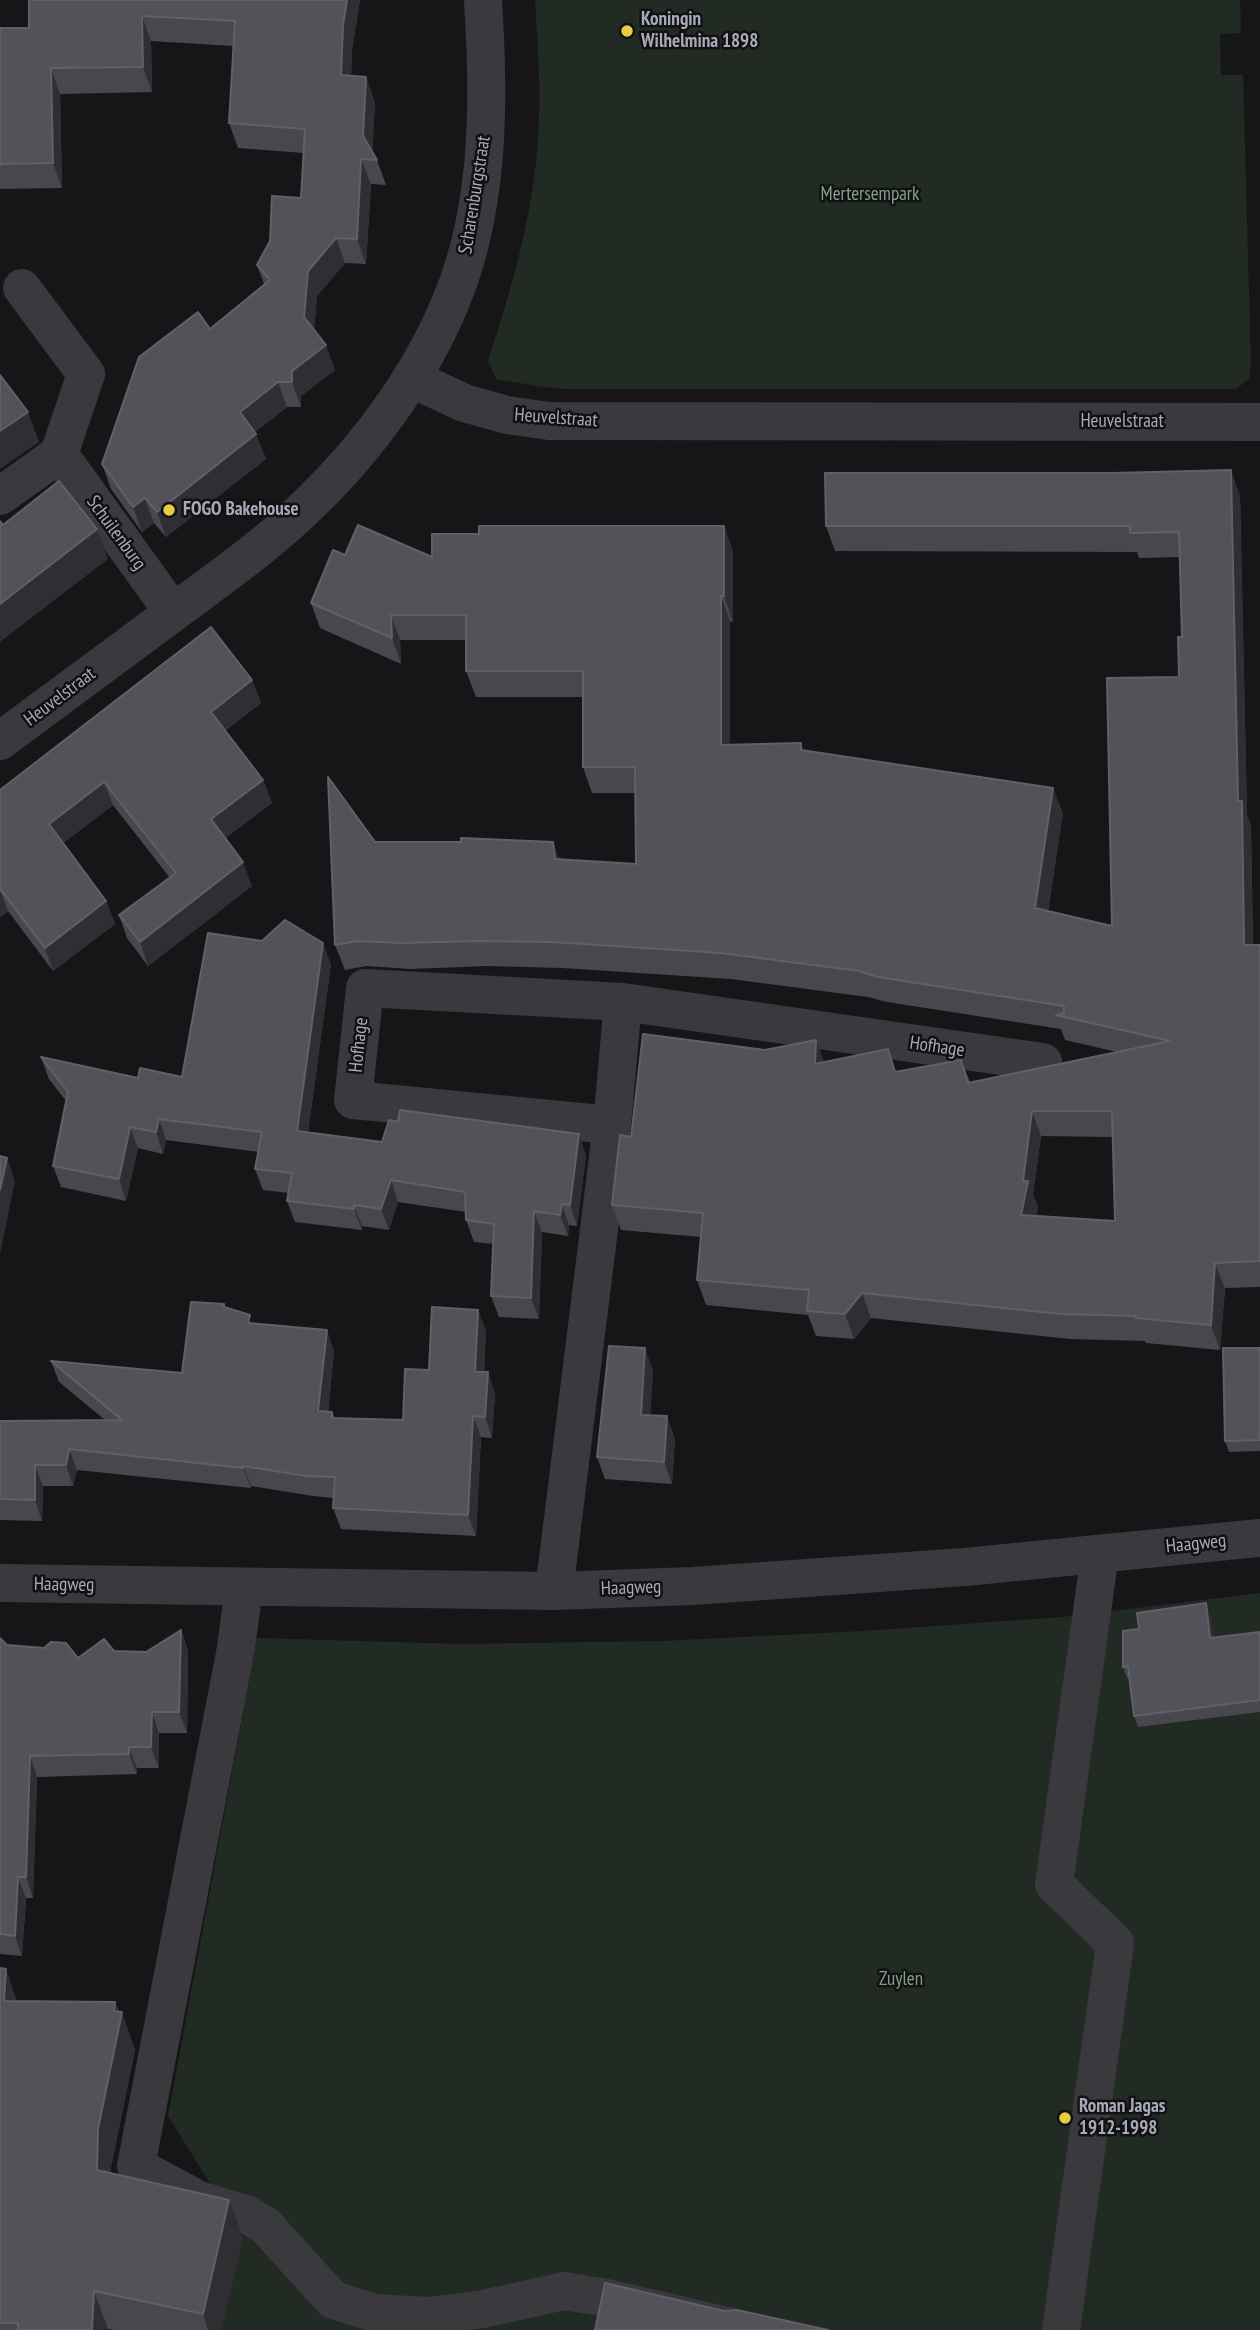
<!DOCTYPE html>
<html>
<head>
<meta charset="utf-8">
<style>
  body { margin:0 }
  canvas { display:block; background:#161618 }
</style>
</head>
<body>
<canvas width="1260" height="2330"></canvas>
<script>
const ctx = document.querySelector('canvas').getContext('2d');
ctx.lineJoin = 'round';
function paint(path, color) { ctx.fillStyle = color; ctx.fill(path, 'evenodd'); }
function stroke(path, color, width, dash) { ctx.strokeStyle = color; ctx.lineWidth = width; ctx.lineCap = dash ? 'butt' : 'round'; ctx.setLineDash(dash || []); ctx.stroke(path); }
function label(font, color, halo, rows, align = 'center') {
  ctx.font = font + ' "PT Sans Narrow",sans-serif'; ctx.lineWidth = 5; ctx.setLineDash([]); ctx.textBaseline = 'middle'; ctx.strokeStyle = halo; ctx.fillStyle = color; for (const [text, x, y, turn = 0] of rows) {
    ctx.save(); ctx.translate(x, y); ctx.rotate((+turn || 0) * Math.PI / 180); ctx.textAlign = isNaN(turn) ? turn : align; if (halo) ctx.strokeText(text, 0, 0); ctx.fillText(text, 0, 0); ctx.restore();
  }
}
paint(new Path2D(`
  M535,0H1240L1241,33L1220,34L1221,75H1243L1251,367L1249,379L1236,389H567L543,387L496,379L488,361C510,293 531,223 537,151C542,101 538,50 535,0Z
  M1260,1593V2330H221L243,2236L168,2116L257,1638L460,1644L662,1641L863,1631L1063,1617Z`), '#222a24');
stroke(new Path2D(`
  M22,288L86,374L59,454L173,612
  M411,378L464,403L507,415L549,421L1260,422
  M0,496L59,454
  M0,741C55,700 110,659 166,618C214,582 264,548 307,506C371,445 428,366 458,283C490,194 489,94 483,0
  M612,1125L353,1100L365,988L623,1002L1043,1062
  M0,1583L554,1591L692,1586L965,1567L1260,1538
  M244,1587L236,1648L136,2166L199,2200L246,2214L265,2225L333,2300L375,2313L429,2316L483,2309L564,2291L607,2298L744,2330
  M554,1591L612,1125L623,1002
  M1061,2330L1115,1943L1054,1884L1100,1554`), '#39393e', 38);
paint(new Path2D(`
  M29,0H360L352,50L351,76L375,102L372,152L377,160L386,185L371,184L366,264L345,263L317,296L314,330L335,370L301,396V407H287L255,432L266,459L166,537L154,523L142,532L111,489L102,464L210,329L264,284L257,265L301,198L304,153L238,148L229,123L233,46L151,41L152,92L60,94L62,188L0,189V28H29Z
  M1240,496L1247,814L1251,826L1253,945H1260V1287L1225,1288L1220,1350L1146,1343L1145,1341L1070,1339L871,1318L854,1339L816,1336L808,1315L706,1305L697,1280L701,1237L621,1230L612,1205L631,1137L765,1050L816,1040L824,1063L888,1049L896,1072L961,1060L970,1082L1117,1052L1065,1040L1061,1029L887,1002L868,997L731,979L562,968L487,966L411,969L366,966L345,970L335,945L375,842H553L559,860L636,864V793H592L583,767V697H476L466,671V640H400L401,664L320,628L311,603L345,555L432,557L479,534L724,526L733,552V622L730,621V745L801,743L803,750L1063,813L1048,911L1112,926L1179,677L1182,637L1180,557L1139,558L1137,552L835,551L826,526ZM1041,1136L1113,1137L1115,1221L1036,1216L1038,1207L1033,1195Z
  M252,680L261,703L225,731L263,780L272,803L225,838L252,886L148,966L127,938L119,915L170,878L113,805L63,843L106,901L115,924L53,971L8,911L0,917V790Z
  M331,964L308,1132L382,1142L586,1155L577,1226L569,1225L568,1236L542,1232L539,1319L499,1317L491,1296L494,1244L474,1242L466,1220V1212L398,1202L389,1230L362,1226V1230L295,1222L287,1201L289,1193L263,1190L255,1169L259,1152L166,1140L163,1154L138,1148L126,1201L61,1187L53,1166L66,1101L49,1079L41,1057L138,1078L182,1077Z
  M224,1304L225,1308L253,1324L334,1351L328,1412H332L335,1418L403,1420L429,1370L486,1330L484,1372L495,1393L492,1438L481,1437L476,1536L341,1529L333,1508L334,1498L313,1496L251,1486V1488L77,1470L73,1486H43L42,1521L0,1520V1421L105,1420L59,1382L51,1361L182,1373Z
  M1260,1348V1451L1229,1452L1225,1441Z
  M653,1370L650,1415L675,1439L672,1484L605,1479L597,1457Z
  M1210,1615L1213,1638L1260,1632V1712L1138,1727L1134,1716L1129,1678H1127L1123,1667L1139,1629Z
  M181,1630L188,1651L187,1733H159V1768H137V1774L37,1777L33,1898H26L22,1956L0,1954V1638L7,1645L78,1658L114,1651L146,1652Z
  M0,1968L17,2001L115,2002L135,2050L111,2167V2173L243,2237L221,2330H114L108,2329V2330H0Z`), '#47474d');
paint(new Path2D(`
  M347,0H360L352,50L350,100L341,75L343,25Z
  M142,16L151,41L152,92L143,67Z
  M51,68L60,94L62,188L53,163Z
  M366,77L375,102L372,161L363,136Z
  M361,159L371,184L366,264L357,239Z
  M336,238L345,263L317,296L313,342L304,317L308,271Z
  M326,345L335,370L301,396V407L292,382V371Z
  M278,382L287,407L249,437L240,412Z
  M28,412L39,442L0,469V431Z
  M256,434L266,459L166,537L157,512Z
  M1231,470L1240,496L1247,814L1251,826L1253,971L1244,945L1238,801Z
  M145,498L154,523L142,532L133,507Z
  M724,526L733,552V622L724,596Z
  M97,529L108,559L0,642V604Z
  M721,596L730,621V771L721,745Z
  M391,615L400,640L401,664L392,638Z
  M252,680L261,703L219,735L211,712Z
  M263,780L272,803L219,843L211,819Z
  M104,782L113,805L57,847L49,824Z
  M1053,788L1063,813L1044,933L1035,908Z
  M553,842L562,867L555,859Z
  M243,862L252,886L148,966L140,942Z
  M0,890L8,911L0,917Z
  M106,901L115,924L53,971L45,948Z
  M323,943L331,964L305,1152L297,1131Z
  M816,1040L825,1065L815,1064Z
  M1032,1111L1041,1136L1033,1195L1038,1207L1031,1241L1021,1215L1023,1181Z
  M159,1119L166,1140L163,1154L156,1132Z
  M130,1127L138,1148L126,1201L119,1179Z
  M579,1134L586,1155L577,1226L570,1205Z
  M7,1158L15,1181L0,1254V1190Z
  M391,1180L398,1202L389,1230L381,1209Z
  M562,1204L569,1225L568,1236L560,1215Z
  M354,1205L362,1226V1230L354,1209Z
  M534,1211L542,1232L539,1319L531,1298Z
  M1215,1263L1225,1288L1220,1350L1211,1325Z
  M862,1293L871,1318L854,1339L845,1314Z
  M478,1310L486,1330L483,1393L475,1372Z
  M327,1330L334,1351L326,1432L318,1411Z
  M645,1348L653,1370L649,1437L641,1415Z
  M488,1372L495,1393L492,1438L485,1417Z
  M473,1416L481,1437L476,1536L468,1515Z
  M667,1416L675,1439L672,1484L664,1462Z
  M69,1449L77,1470L73,1486L66,1465Z
  M35,1465L43,1486L42,1521L35,1500Z
  M243,1466L251,1486V1488L243,1468Z
  M1206,1603L1210,1615L1214,1649L1210,1638Z
  M181,1630L188,1651L187,1733L179,1712Z
  M152,1712L159,1733V1768L151,1747Z
  M129,1747L137,1768V1774L129,1754Z
  M30,1756L37,1777L33,1898L26,1877Z
  M18,1877L26,1898L22,1956L15,1936Z
  M6,1969L19,2007L4,2001Z
  M115,2002L121,2017L122,2012L135,2050L111,2167V2207L97,2170L98,2129Z
  M229,2200L243,2237L221,2330H208L203,2314Z
  M94,2291L108,2329V2330H92Z`), '#2f2f33');
const building = new Path2D(`
  M29,0H347L343,25L341,75L366,77L363,136L377,160L361,159L357,239L336,238L308,271L304,317L326,345L292,371V382H278L240,412L256,434L157,512L145,498L133,507L102,464L139,357L198,312L210,329L270,280L257,265L270,241L272,196L301,198L305,129L229,123L235,21L142,16L143,67L51,68L53,163L0,164V28H29Z
  M0,375L28,412L0,431Z
  M1231,470L1238,801H1242L1244,945H1260V1261L1215,1263L1211,1325L1136,1318L1137,1316L1060,1314L862,1293L845,1314L807,1311L809,1290L697,1280L703,1213L612,1205L620,1135L631,1137L643,1034L765,1050L816,1040L815,1064L888,1049L895,1072L961,1060L968,1083L1170,1041L1056,1015L1064,1013V1006L878,977L859,971L721,953L553,942L478,941L402,943L357,941L335,945L328,777L375,842H461V838L553,842L555,859L636,864L635,767H583V671H466V615H391L392,638L311,603L333,550L345,555L358,525L432,557V534H479V526H724V596H721V745L801,743V750L1053,788L1035,908L1112,926L1107,678L1179,677L1178,637H1182L1179,532L1130,533V526H826L825,473H1113ZM1032,1111H1112L1115,1221L1021,1215L1028,1181H1023Z
  M59,481L97,529L0,604V521L3,525Z
  M211,627L252,680L211,712L263,780L211,819L243,862L140,942L119,915L176,873L104,782L49,824L106,901L45,948L0,889V790Z
  M285,920L323,943L297,1131L382,1142L389,1120L398,1122L400,1110L579,1134L570,1205L562,1204L560,1215L534,1211L531,1298L491,1296L494,1224L466,1220L465,1192L391,1180L381,1209L354,1205V1209L287,1201L292,1173L255,1169L262,1132L159,1119L156,1132L130,1127L119,1179L53,1166L68,1092L41,1057L138,1078L140,1068L182,1077L208,933L262,941Z
  M0,1156L7,1158L0,1190Z
  M191,1302L224,1304V1307L250,1315L248,1323L327,1330L318,1411L332,1412V1418L403,1420L405,1369L429,1370L432,1307L478,1310L475,1372H488L485,1417L473,1416L468,1515L333,1508L335,1477L306,1476L243,1466V1468L69,1449L66,1465H35V1500L0,1499V1421L122,1420L51,1361L182,1373Z
  M609,1346L645,1348L641,1415L667,1416L664,1462L597,1457Z
  M1223,1348H1260V1440L1225,1441Z
  M1206,1603L1210,1638L1260,1632V1700L1134,1716L1128,1666L1123,1667V1631L1139,1629L1137,1613Z
  M181,1630L179,1712H152L151,1747H129V1754L30,1756L26,1877H18L15,1936L0,1934V1638L7,1645L44,1648L51,1642L66,1643L78,1658L104,1639L114,1651L146,1652Z
  M0,1968L6,1969L4,2001L115,2002L114,2011L122,2012L98,2129L97,2170L229,2200L203,2314L94,2291L92,2330H18V2323H0Z
  M605,2283L724,2311L737,2310L828,2330H595Z`);
paint(building, '#525258');
stroke(building, '#606067', 2);
for (const [x, y, r, color] of [
  [627,31,7,"#e6ce40"],
  [169,510,7,"#e6ce40"],
  [1065,2118,7,"#e6ce40"]
]) { const dot = new Path2D(); dot.arc(x, y, r, 0, 2 * Math.PI); ctx.fillStyle = color; ctx.fill(dot); stroke(dot, '#111113', 2.5); }
label('bold 19px', '#a9aab7', '#111113', [
  ["Koningin",641,20],
  ["Wilhelmina 1898",641,42],
  ["FOGO Bakehouse",183,510],
  ["Roman Jagas",1079,2107],
  ["1912-1998",1079,2129]
], 'left');
label('19px', '#a9aab7', '#111113', [
  ["Scharenburgstraat",475,195,-81],
  ["Heuvelstraat",556,418,4],
  ["Heuvelstraat",1122,422],
  ["Schuilenburg",116,533,54],
  ["Heuvelstraat",60,697,-37],
  ["Hofhage",359,1045,-84],
  ["Hofhage",937,1047,8],
  ["Haagweg",1196,1544,-6],
  ["Haagweg",64,1585,1],
  ["Haagweg",631,1588,-2]
]);
label('19px', '#81a189', '#111113', [
  ["Mertersempark",870,195],
  ["Zuylen",901,1980]
]);
</script>
</body>
</html>
